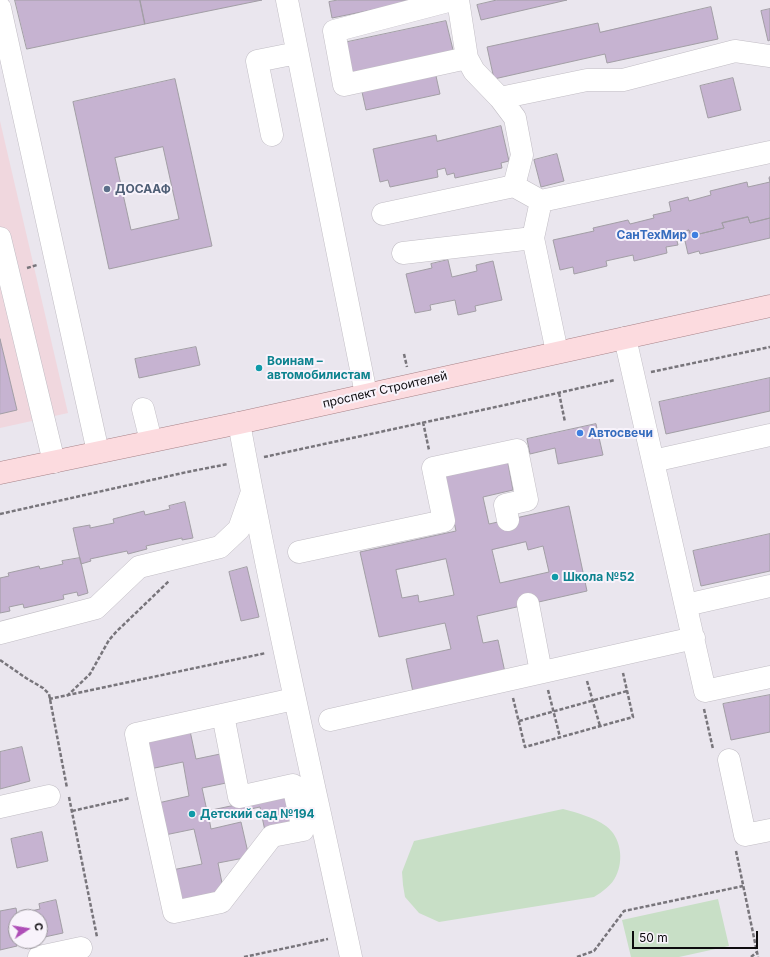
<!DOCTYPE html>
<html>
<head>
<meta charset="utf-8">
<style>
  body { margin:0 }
  #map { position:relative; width:770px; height:957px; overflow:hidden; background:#eae6ee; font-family:Inter,sans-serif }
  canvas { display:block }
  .north { position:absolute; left:8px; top:909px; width:40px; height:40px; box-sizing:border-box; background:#f8f3fb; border:1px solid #9a969c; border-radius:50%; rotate:78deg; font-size:11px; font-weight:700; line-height:16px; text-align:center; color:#0d0b0e }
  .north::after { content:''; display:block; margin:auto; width:14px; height:18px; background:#ae4eb7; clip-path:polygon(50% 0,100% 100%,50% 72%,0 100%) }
  .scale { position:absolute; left:632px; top:931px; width:126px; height:18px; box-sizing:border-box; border:2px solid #0d0b0e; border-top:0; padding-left:5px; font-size:12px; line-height:14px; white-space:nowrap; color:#0d0b0e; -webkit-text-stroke:3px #f8f3fb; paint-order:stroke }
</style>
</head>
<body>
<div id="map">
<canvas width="770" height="957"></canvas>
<div class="north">С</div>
<div class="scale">50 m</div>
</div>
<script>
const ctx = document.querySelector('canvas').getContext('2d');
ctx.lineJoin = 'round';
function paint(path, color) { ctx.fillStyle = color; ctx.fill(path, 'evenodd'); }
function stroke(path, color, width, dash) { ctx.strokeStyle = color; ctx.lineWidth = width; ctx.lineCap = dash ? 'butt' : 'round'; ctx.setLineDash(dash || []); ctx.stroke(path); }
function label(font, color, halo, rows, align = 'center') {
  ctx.font = font + ' Inter,sans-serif'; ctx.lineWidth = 4; ctx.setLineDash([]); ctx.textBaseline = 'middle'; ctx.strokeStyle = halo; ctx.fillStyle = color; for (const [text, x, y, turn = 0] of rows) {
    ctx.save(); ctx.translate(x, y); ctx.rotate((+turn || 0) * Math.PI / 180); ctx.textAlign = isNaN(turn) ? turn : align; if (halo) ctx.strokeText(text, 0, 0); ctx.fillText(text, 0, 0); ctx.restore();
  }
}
paint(new Path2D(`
  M0,121L68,413L0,428Z`), '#f0d7de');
paint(new Path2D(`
  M563,809C578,813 593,817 606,826C621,837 624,860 616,876C612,885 602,892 594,897L439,922L419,913L405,897L403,885L402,872L414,841Z
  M718,899L729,946L679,957H631L622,920Z`), '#c8dfc6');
const building = new Path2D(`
  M15,0H140L145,24L27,49Z
  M140,0H262L145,24Z
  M338,0H421L332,18L329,2Z
  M497,0H567L481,20L477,5Z
  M711,7L718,39L607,63L605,54L494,79L487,47L598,23L600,32Z
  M770,9V40L768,41L761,11Z
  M446,21L454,54L350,76L343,43Z
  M436,76L440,94L366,110L362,92Z
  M733,78L741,110L708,118L700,86Z
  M175,79L212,246L109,269L73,102ZM163,147L179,219L131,230L115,158Z
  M501,126L509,161L501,163L502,168L455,178L454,173L447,175L445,168L437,170L438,177L390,187L388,180L380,182L373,149L436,135L437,141Z
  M557,154L564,181L541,187L534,160Z
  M770,177V218L750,223L748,217L722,223L724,228L691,236L689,230L675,233L678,245L666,247L667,253L634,261L633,255L606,261L607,266L574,274L573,267L560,270L553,240L594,231L593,228L628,220L630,224L654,218L653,215L671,211L669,202L688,197L689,201L711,195L710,191L747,182L748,187L770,182L769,178Z
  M748,217L750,223L770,218V238L700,254L699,251L688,254L683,232L689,230L691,236L724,228L722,223Z
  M448,260L452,277L477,271L476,265L493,261L502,300L475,306L476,311L458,315L455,300L430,305L431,310L415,313L406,274L432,268L431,264Z
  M0,339L17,410L0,414Z
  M196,347L200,365L139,378L135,359Z
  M770,378V411L666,434L659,402Z
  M596,424L603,455L558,464L555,448L530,454L527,439Z
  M507,458L513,490L483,497L489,524L569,506L587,591L477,616L483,643L498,640L506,677L414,697L406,659L451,649L445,623L379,637L360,552L456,531L443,472ZM526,542L528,550L543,546L549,572L500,583L492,550ZM446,559L454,595L419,602L418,595L402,598L396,570Z
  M185,502L193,538L182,540V538L146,546L147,549L128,554L127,551L90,559L91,561L81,564L73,528L90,525V528L114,523L113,519L144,511L145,515L170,509L169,506Z
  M770,534V571L701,586L693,551Z
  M80,558L88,593L78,596L77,592L63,595L64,599L24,608L23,604L9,607L10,611L0,613V578L9,576L8,573L39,566L40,569L63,564L62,561Z
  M247,567L259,617L241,621L229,572Z
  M770,695V732L731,740L723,704Z
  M189,726L196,759L225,753L231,782L202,788L207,811L259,800L287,791L294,825L265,831L260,807L209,818L211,829L241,822L249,857L218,863L224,893L179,903L172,870L202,864L194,829L165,835L158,803L189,796L183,762L150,769L144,736Z
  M22,747L30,781L0,789V752Z
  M42,832L48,861L17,868L11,839Z
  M56,900L63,933L40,938V917H16V941H24L16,943L17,946L0,950V911L16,908L17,914L40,909L39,904Z`);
paint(building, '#c6b3d1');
stroke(building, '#a29ea5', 1);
const minor = new Path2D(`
  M287,0L366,394
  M452,0L334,31L344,85L467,58
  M458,0L467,58L474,71L500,98
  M0,8L98,452
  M272,135L257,61L297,53
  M541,201L770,152
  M383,214L514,186
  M0,238L54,462
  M403,253L533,238
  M625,338L705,691L770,677
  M557,352L533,238L541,201L514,186L522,155L515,118L500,98L587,80H623L735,51L770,56
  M143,409L151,441
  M239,423C272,602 313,779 351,957
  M653,461L770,435
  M299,552L444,521L433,468L517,450L527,500L505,505L508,520
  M528,604L541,672
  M686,605L770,586
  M0,633L96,608L139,567L220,547L239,529L252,492
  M223,715L239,797L293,785L303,830L272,836L221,902L174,912L148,794L136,734L294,699
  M330,720L694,638
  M729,760L745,835L770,830
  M0,807L49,796
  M39,957L81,948`);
const major = new Path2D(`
  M0,473L239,423L770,306`);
stroke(minor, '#c1bdc4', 23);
stroke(major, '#a78388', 23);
stroke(new Path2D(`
  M27,268L37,265
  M404,354L407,367
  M651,372L770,347
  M559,393L565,422
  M423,422L429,450
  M264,457L505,405L615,380
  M0,514L187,472L228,464
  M0,660L26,678L43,688L49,694L67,788
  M587,681L600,726
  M548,690L560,737
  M67,696L90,674L109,640L116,632L169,581
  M513,698L525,747L633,717L623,673
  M49,699L266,653
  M704,709L713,749
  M519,721L627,691
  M69,797L97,937
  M72,811L130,798
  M736,851L758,957
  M244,957L328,939
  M577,957L594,951L624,911L743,886
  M751,957L757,952`), '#78757b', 2.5, [4, 2]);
stroke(minor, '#fff', 22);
stroke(major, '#fcdbdf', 22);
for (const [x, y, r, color] of [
  [107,189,4,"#5c6f8a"],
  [695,235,4,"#3f7fe0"],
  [259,368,4,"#0f9aa8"],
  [580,433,4,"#3f7fe0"],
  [555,577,4,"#0f9aa8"],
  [192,814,4,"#0f9aa8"]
]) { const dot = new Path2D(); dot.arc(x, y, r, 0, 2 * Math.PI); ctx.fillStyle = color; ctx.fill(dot); stroke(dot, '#f8f3fb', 1.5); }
label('bold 12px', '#4e5e75', '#f8f3fb', [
  ["ДОСААФ",115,189]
], 'left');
label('bold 12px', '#366cbe', '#f8f3fb', [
  ["СанТехМир",687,235],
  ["Автосвечи",588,433,"left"]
], 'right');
label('bold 12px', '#0d838f', '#f8f3fb', [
  ["Воинам –",267,361],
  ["автомобилистам",267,375],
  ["Школа №52",563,577],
  ["Детский сад №194",200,814]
], 'left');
label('12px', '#0d0b0e', '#f8f3fb', [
  ["проспект Строителей",385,390,-13]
]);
</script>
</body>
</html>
